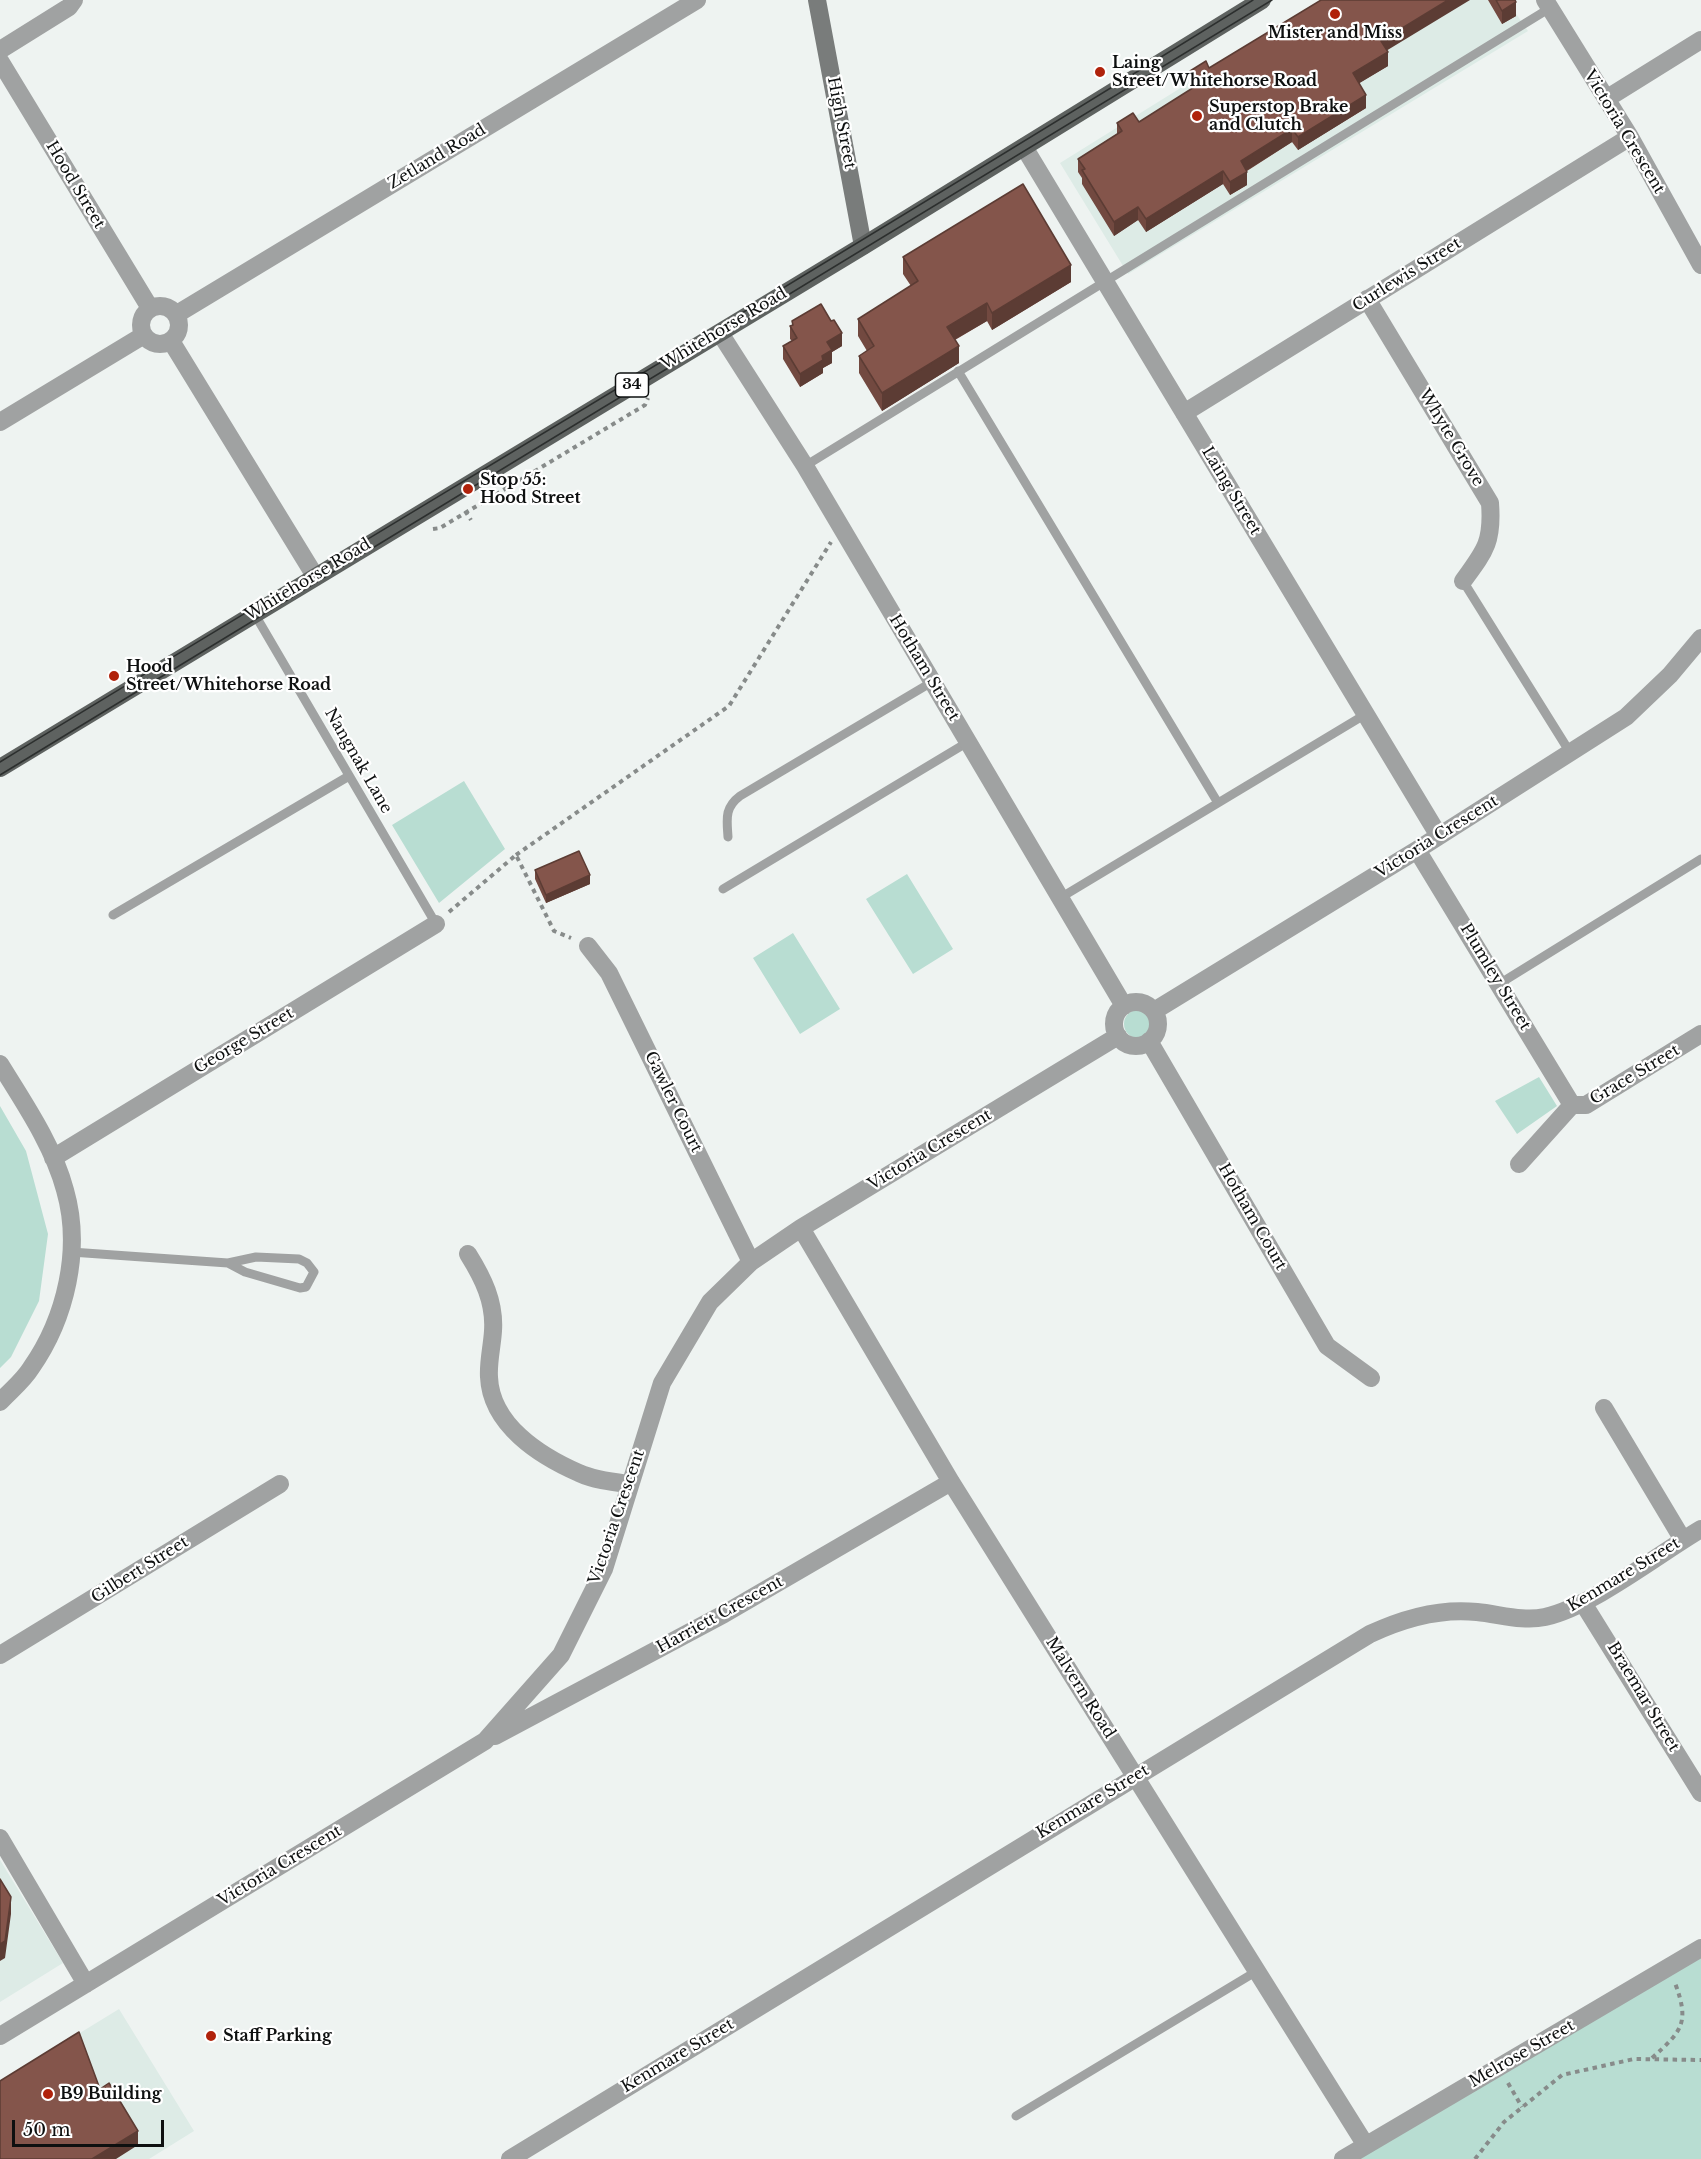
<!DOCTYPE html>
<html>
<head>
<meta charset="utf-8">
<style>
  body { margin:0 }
  #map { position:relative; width:1701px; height:2159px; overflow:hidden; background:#eef3f1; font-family:"Libre Baskerville",serif }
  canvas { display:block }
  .scale { position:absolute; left:12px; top:2120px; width:152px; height:27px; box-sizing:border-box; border:3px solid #0e1010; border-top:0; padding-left:8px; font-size:18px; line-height:21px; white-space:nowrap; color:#0e1010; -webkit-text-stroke:4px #fff; paint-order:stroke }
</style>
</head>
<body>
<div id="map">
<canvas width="1701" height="2159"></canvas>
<div class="scale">50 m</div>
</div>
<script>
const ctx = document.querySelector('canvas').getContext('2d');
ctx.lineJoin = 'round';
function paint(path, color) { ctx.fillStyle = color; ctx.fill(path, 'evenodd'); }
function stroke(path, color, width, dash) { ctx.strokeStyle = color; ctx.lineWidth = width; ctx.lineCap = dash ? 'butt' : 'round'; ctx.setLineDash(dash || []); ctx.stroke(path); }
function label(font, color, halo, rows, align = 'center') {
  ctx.font = font + ' "Libre Baskerville",serif'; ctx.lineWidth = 4.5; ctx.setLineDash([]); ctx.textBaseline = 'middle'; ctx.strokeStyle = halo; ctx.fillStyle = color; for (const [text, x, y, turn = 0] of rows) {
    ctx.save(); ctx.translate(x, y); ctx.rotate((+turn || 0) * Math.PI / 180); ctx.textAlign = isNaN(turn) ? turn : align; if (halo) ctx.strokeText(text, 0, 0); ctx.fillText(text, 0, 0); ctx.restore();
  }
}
paint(new Path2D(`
  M1322,0H1517L1510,5L1528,31L1128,274L1060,163Z
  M0,1860L63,1963L0,2002Z
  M119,2009L194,2131L149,2159H3L0,2082Z`), '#ddebe6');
paint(new Path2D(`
  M464,781L505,849L439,903L392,825Z
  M907,874L953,949L913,974L866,899Z
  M793,933L840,1009L800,1034L753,958Z
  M1124 1024a14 14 0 1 1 28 0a14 14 0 1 1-28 0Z
  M1539,1077L1557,1106L1517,1134L1495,1101Z
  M0,1106L26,1151L48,1234L39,1301L11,1357L0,1368Z
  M1701,1950V2159H1348Z`), '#b8ddd2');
stroke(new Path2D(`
  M531,472L536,480
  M465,511L471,520
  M433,529L440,528L645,405L648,398
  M516,855L729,706L831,542
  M449,912L516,855L554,931L571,938
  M1652,2058C1682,2031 1690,2023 1675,1983
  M1508,2083L1522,2107
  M1475,2159L1504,2122L1562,2075L1634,2059L1701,2060`), '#878b8a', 4, [4.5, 4.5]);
stroke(new Path2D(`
  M958,371L1218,803
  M805,466L1550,8
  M1463,581L1571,754
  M254,613L436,924
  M728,837C727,820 724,808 740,796L932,682
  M723,889L968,742
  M1060,898L1366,714
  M113,915L349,776
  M1499,984L1701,859
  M71,1252L228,1263L256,1257L299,1259L307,1263L314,1272L306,1287L300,1288L245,1272L228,1263
  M1016,2116L1257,1971`), '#a0a2a2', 9);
stroke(new Path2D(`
  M1545,0L1630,137L1701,265
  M0,50L69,7L74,0
  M0,61L150,308
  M1606,99L1701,40
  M1024,147L1439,836
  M1367,299L1490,503C1493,542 1485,551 1463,581
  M141 325a19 19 0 1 1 38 0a19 19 0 1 1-38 0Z
  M177,314L697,0
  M720,333L805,466L1124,1006
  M171,341L315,576
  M1184,413L1630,137
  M0,422L144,335
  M1417,850L1572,1105
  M588,946L609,973L751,1262
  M1114 1024a22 22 0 1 1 44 0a22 22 0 1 1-44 0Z
  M1154,1011L1417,850L1626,717L1670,675L1701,638
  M1149,1041L1327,1346L1371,1378
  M0,1064C24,1103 53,1145 65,1190C82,1249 66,1318 31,1368C23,1381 10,1391 0,1402
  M53,1158L436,924
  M1519,1164L1572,1105H1586L1701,1034
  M801,1228L951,1482L1365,2144
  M468,1254C483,1278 495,1302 493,1331C492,1347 488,1362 489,1377C491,1425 540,1456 579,1473C594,1480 613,1482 629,1484
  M1604,1408L1683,1540
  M1583,1603L1701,1793
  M0,1655L280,1484
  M495,1736L724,1614L951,1482
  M0,1838L86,1984
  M0,2036L485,1741L561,1655L604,1569L662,1383L710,1302L751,1262L801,1228L1118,1036
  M510,2159L1370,1634C1402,1619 1440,1608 1477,1612C1499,1614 1523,1622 1545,1617C1593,1606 1657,1555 1701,1529
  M1343,2159L1701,1948`), '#a0a2a2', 18);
stroke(new Path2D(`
  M817,0L863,246`), '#797c7b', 18);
stroke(new Path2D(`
  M0,768L863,246L1262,0`), '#5e6260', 18);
stroke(new Path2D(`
  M0,762C417,508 838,258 1253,0
  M0,775L1272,0`), '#2c2f2e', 1.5);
paint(new Path2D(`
  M1488,0H1515L1516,16L1502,24Z
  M1387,51L1388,66L1359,83L1366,108L1298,150L1292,142L1247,171V185L1230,195L1223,184L1146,232L1138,220L1114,236L1082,184V178L1078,172V159L1117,134V123L1139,122L1193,88L1190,84V71L1209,68Z
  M903,257L1071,282L992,330L987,321L955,340L959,363L882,411L859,373V356L867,351L858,336V319L911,286L903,274Z
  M792,321L842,346L832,352V363L823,368V373L800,387L783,359V346L792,341L790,339V326H792Z
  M535,870L590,884L546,903L535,879Z`), '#724940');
paint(new Path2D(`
  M1448,0H1470L1381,54V41Z
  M1516,2V16L1502,24V11Z
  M1388,52V66L1353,87V73Z
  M1366,95V108L1298,150V137Z
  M1292,129V142L1241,174V161Z
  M1223,171V184L1146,232V219Z
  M1247,172V185L1230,195V182Z
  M1138,207V220L1114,236V222Z
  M1071,265V282L992,330V313Z
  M987,303V321L947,344V327Z
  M842,333V346L832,352V363L823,368V373L800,387V374L822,356L827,342Z
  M959,346V363L882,411V393Z
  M590,875V884L546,903V895Z
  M11,1897V1914L5,1958L0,1961V1944Z
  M138,2131V2145L116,2159H92Z`), '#5c3c34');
const building = new Path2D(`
  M1321,0H1448L1381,41L1388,52L1353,73L1366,95L1298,137L1292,129L1241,161L1247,172L1230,182L1223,171L1146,219L1138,207L1114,222L1082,170L1085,169L1078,159L1122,131L1117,123L1133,113L1139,122L1199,84L1190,71L1206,61L1209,68Z
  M1496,0H1515L1516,2L1502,11Z
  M1023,184L1071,265L992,313L987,303L947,327L959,346L882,393L859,356L874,346L858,319L918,281L903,257Z
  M821,304L831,321L834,320L842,333L827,342L832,350L822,356L823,360L800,374L783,346L797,338L790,326L793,325L792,321Z
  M579,851L590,875L546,895L535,870Z
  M0,1879L11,1897L5,1941L0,1944Z
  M79,2032L100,2089L109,2083L138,2131L92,2159H0V2081Z`);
paint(building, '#84554b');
stroke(building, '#5c3c34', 1.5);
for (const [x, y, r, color] of [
  [1335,14,6,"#b0220b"],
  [1100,72,6,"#b0220b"],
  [1197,116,6,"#b0220b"],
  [468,489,6,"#b0220b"],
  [114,676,6,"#b0220b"],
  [211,2036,6,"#b0220b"],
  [48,2094,6,"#b0220b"]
]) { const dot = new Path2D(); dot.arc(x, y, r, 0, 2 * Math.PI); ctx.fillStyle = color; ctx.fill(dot); stroke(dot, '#fff', 2); }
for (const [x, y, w] of [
  [632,385,33]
]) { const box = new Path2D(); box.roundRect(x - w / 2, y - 12, w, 24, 4.5); ctx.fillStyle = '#fff'; ctx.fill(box); stroke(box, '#0e1010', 1.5); }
label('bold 15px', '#0e1010', null, [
  ["34",632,385]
]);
label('bold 16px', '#0e1010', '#fff', [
  ["Mister and Miss",1335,33,"center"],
  ["Laing",1112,63],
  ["Street/Whitehorse Road",1112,81],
  ["Superstop Brake",1209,107],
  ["and Clutch",1209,125],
  ["Stop 55:",480,480],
  ["Hood Street",480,498],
  ["Hood",126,667],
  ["Street/Whitehorse Road",126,685],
  ["Staff Parking",223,2036],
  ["B9 Building",60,2094]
], 'left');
label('16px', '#0e1010', '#fff', [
  ["High Street",841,123,79],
  ["Victoria Crescent",1624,132,59],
  ["Zetland Road",437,157,-31],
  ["Hood Street",75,185,59],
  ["Curlewis Street",1407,275,-32],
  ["Whitehorse Road",724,329,-31],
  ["Whyte Grove",1451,438,59],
  ["Laing Street",1231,491,59],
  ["Whitehorse Road",308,580,-31],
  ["Hotham Street",924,668,59],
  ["Nangnak Lane",358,761,60],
  ["Victoria Crescent",1437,837,-32],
  ["Plumley Street",1495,977,59],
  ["George Street",244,1041,-31],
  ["Grace Street",1635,1075,-31],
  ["Gawler Court",673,1102,64],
  ["Victoria Crescent",930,1150,-31],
  ["Hotham Court",1252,1217,60],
  ["Victoria Crescent",617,1517,-71],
  ["Gilbert Street",140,1570,-32],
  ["Kenmare Street",1624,1575,-31],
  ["Harriett Crescent",720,1615,-29],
  ["Malvern Road",1080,1688,58],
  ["Braemar Street",1643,1697,59],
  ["Kenmare Street",1093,1802,-31],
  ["Victoria Crescent",280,1866,-31],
  ["Melrose Street",1522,2054,-30],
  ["Kenmare Street",678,2056,-31]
]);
</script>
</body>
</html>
